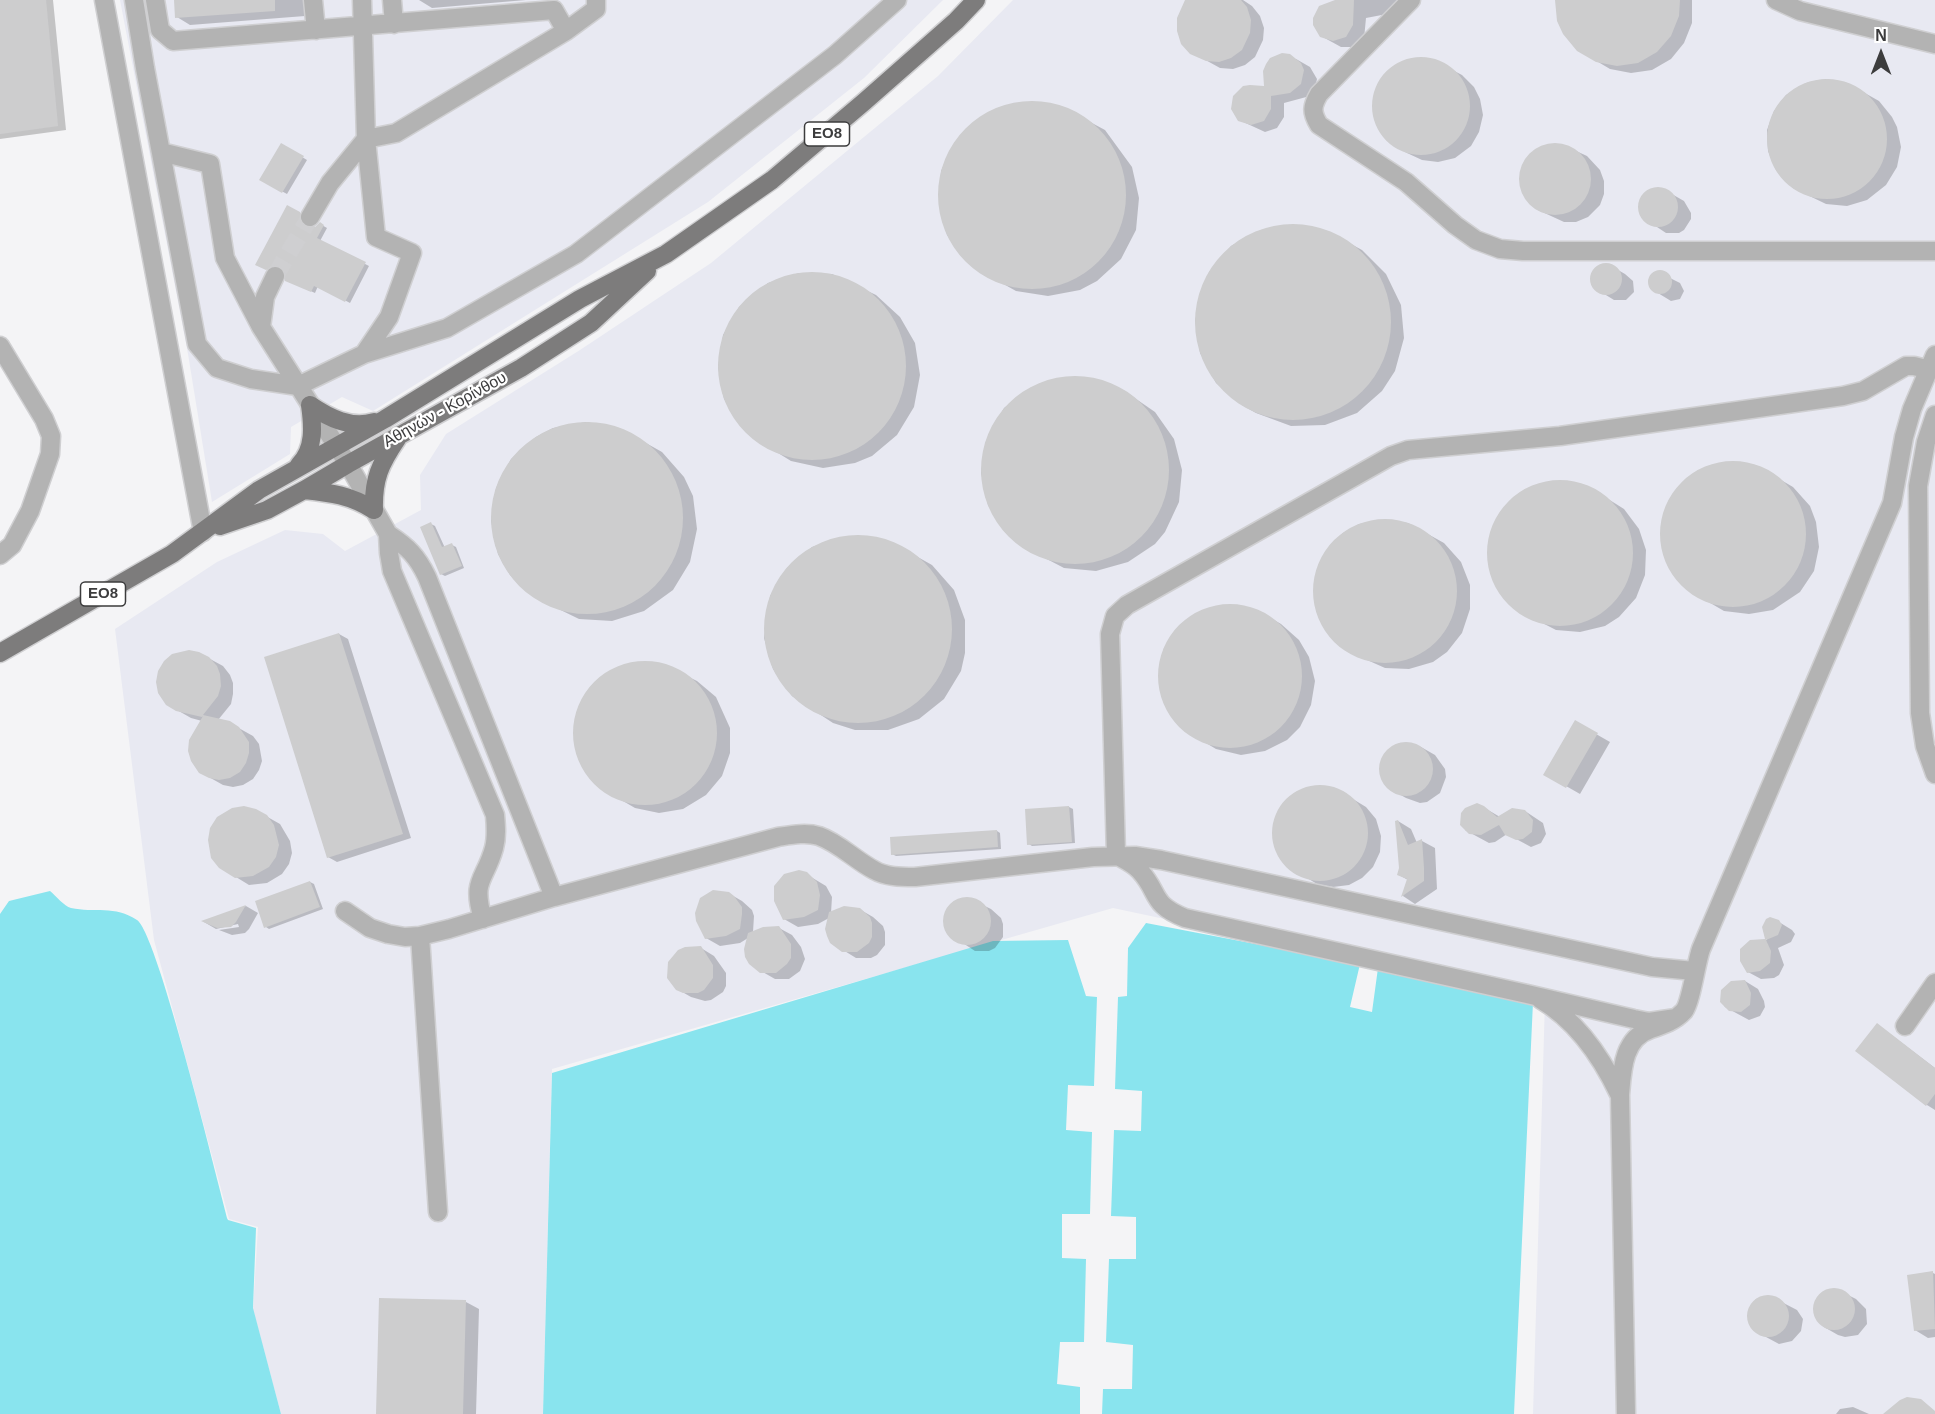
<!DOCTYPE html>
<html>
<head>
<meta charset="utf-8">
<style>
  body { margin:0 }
  #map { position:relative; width:1935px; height:1414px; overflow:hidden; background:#f4f4f6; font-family:Helvetica,sans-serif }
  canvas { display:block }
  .north { position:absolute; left:1851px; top:24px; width:60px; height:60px; -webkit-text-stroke:4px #fff; paint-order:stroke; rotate:0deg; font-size:16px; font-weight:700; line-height:24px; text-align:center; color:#3c3c3d }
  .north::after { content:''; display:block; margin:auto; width:21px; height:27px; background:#3c3c3d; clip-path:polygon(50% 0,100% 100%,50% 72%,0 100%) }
</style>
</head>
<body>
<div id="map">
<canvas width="1935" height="1414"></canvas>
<div class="north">N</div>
</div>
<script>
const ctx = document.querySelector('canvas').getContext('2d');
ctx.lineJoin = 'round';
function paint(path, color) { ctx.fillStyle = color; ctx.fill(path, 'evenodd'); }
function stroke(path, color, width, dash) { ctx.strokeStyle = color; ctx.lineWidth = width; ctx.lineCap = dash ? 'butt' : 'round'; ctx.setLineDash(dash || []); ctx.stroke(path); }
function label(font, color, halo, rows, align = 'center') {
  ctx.font = font + ' Helvetica,sans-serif'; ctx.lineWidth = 4.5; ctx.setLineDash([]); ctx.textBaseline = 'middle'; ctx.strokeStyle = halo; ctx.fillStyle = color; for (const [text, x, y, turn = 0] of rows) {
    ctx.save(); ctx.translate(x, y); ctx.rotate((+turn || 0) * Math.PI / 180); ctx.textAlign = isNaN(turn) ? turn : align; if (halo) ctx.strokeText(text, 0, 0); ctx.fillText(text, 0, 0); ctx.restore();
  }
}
paint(new Path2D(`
  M120,0H943L864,78L708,202L373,411L342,397L291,427L290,454L212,502L188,354Z
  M1013,0H1935V1414H1533L1545,1000L1113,908L552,1069L543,1414H281L253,1310L258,1227L229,1219L154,940L115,629L217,562L285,530L323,534L345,551L421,510L420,475L446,434L580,350L711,263L938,76Z`), '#e8e9f2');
paint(new Path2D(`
  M50,891C56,896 64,906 71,908C94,913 115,905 137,920C158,934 217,1180 228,1220L256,1228L253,1308L281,1414H0V914L9,901Z
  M1146,923L1360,964L1350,1007L1372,1012L1378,968L1533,1002L1514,1414H1102L1103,1389H1132L1133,1345L1106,1342L1109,1259H1136V1217L1111,1216L1114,1130L1141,1131L1142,1091L1115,1089L1118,997L1127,996L1128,948Z
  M1068,940L1086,996L1097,997L1094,1086L1068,1085L1066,1130L1092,1132L1090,1214H1062V1258L1086,1259L1084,1342H1060L1057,1384L1080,1387V1414H543L552,1073L993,941Z`), '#89e4ee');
paint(new Path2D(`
  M0,0H53L66,130L0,139Z
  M175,0H304L305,16L190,25L177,17Z
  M419,0H526L432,8Z
  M1189,0H1243L1252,6L1260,16L1264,28L1263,40L1255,57L1245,65L1233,69L1220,68L1191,52Z
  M1348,0H1398L1397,6L1387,14L1366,18L1364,39L1354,47H1341L1321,36Z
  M1557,0H1692V23L1684,43L1671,59L1652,70L1631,73L1610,69L1578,50Z
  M1296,59L1310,67L1317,79L1314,92L1310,96L1284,103V117L1277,128L1265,132L1239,120L1266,88Z
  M1416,59L1433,60L1462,75L1474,87L1480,99L1483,115L1479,132L1471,146L1455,158L1438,162L1422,160L1407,153L1393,145L1380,131L1374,116L1373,99L1378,84L1389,71L1400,63Z
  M1826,79L1847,83L1879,101L1892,117L1897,127L1901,147L1897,167L1886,185L1867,200L1847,206L1826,204L1793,188L1776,170L1768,151L1767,130L1774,111L1786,95L1806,83Z
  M1030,102L1062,107L1105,130L1132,167L1139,198L1136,230L1121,259L1097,281L1080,290L1048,296L1016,291L973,267L947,235L939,203L941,171L955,142L978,119L998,108Z
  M1561,144L1587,156L1600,170L1604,181V194L1600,205L1588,217L1576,222H1564L1538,210L1526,198L1521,187V175L1524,163L1537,149L1549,145Z
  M282,145L307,160L287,194L261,180Z
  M1657,189L1670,193L1684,201L1691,213V219L1684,230L1679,233H1666L1642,217L1640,204L1645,194Z
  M288,207L303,215V225L306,228L316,229L320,224L327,228L320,241L369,266L350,303L318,286L315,293L291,282L286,269L283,267L278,266L270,271L257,264Z
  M1294,225L1327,231L1362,250L1386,274L1401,305L1404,338L1395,371L1382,391L1357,413L1325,425L1291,426L1256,413L1242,405L1216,383L1200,353L1195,320L1209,272L1231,246L1261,230Z
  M1600,266H1611L1625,274L1633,281L1634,292L1626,300H1614L1601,292L1592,284L1593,273Z
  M1658,272L1680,283L1684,291L1680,299L1671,301L1653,290L1649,281L1651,277Z
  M799,273L832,274L876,295L900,317L915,343L920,375L914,407L897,435L872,456L855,463L823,468L791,461L749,435L724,399L718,367L723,335L739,307L768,283Z
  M1061,378L1093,379L1123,390L1155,412L1174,439L1182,470L1179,502L1165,532L1155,544L1128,562L1096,571L1064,568L1020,545L1005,532L988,505L981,473L986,441L1004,408L1030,388Z
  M586,422L619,428L662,452L684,477L693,496L697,529L690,562L673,590L644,611L612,621L579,619L534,597L510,575L498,554L491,521L496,488L511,459L536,437L553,428Z
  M1732,462L1757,466L1793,487L1810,506L1816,522L1819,547L1814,571L1800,592L1773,610L1749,614L1724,611L1688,590L1668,566L1661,541L1663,516L1673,494L1691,476L1708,467Z
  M1564,481L1589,487L1624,509L1639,529L1646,550L1645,575L1636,598L1619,617L1605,626L1580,632L1556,630L1519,611L1501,594L1494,580L1488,556L1492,531L1503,509L1522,493L1539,484Z
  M1384,520L1408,523L1444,543L1461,562L1470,585V609L1462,633L1447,652L1433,662L1409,669L1385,668L1347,651L1329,634L1321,622L1314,598L1316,574L1326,551L1343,533L1359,524Z
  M431,524L435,526L445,548L452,545L456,547L464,568L445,576L441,574Z
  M843,537L889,541L932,565L954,590L965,620V653L961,671L944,699L919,719L888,730H855L833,723L792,696L773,669L764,638L770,596L787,568L812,547Z
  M1219,606L1244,607L1267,616L1281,624L1299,640L1309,657L1315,681L1311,705L1300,727L1287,740L1265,751L1241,755L1216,749L1181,728L1173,718L1162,697L1159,672L1164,648L1178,628L1196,614Z
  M339,634L348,639L411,838L337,862L328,857Z
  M199,653L223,666L230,675L233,683V694L231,704L218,720L230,723L244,731L253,736L259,744L262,761L259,770L253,779L243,785L233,787L223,785L200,772L202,721L191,718L177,710Z
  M635,663H660L697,681L716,697L730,728V753L722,776L706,795L683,809L659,813L635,808L599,787L583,768L576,748L575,724L582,700L597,681L618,667Z
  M1575,722L1610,742L1580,794L1545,774Z
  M1405,743L1421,747L1435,755L1445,769L1446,777L1440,793L1427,802L1420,803L1406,798L1392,790L1382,779L1380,771L1384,755L1397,744Z
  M1322,786L1338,790L1366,807L1376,819L1381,836L1380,852L1373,867L1362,878L1349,885L1333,887L1317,884L1289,867L1279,855L1275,844L1274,828L1279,813L1288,799L1306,789Z
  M1069,807L1073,809L1075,843L1032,846L1029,844Z
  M1483,807L1500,817L1525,811L1543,823L1546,834L1541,843L1531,847L1507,834L1495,842L1489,843L1465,830Z
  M255,810L280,824L290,841L292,853L289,864L282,874L267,883L249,885L236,877Z
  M1398,821L1411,829L1417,843L1422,841L1435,848L1437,889L1415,904L1403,896L1408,880L1399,875L1401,868Z
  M997,831L1000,833L1001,849L896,856L892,854Z
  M806,874L826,886L832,897L831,913L859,909L873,917L883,926L885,932V945L877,955L871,958H856L843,950L829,918L818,924L798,927L784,919Z
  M310,882L314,884L323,909L269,929L266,927Z
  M728,893L742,901L752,910L754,916L753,932L779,928L792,935L801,947L805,959L800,971L789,979H775L761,971L748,938L740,943L720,946L706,938Z
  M970,899L991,909L1001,918L1003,924V937L995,948L989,951H975L949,934L945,921L946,913L956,902Z
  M246,906L258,913L249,929L245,933L232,935L219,930L239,927L238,924L216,929L204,922Z
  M1779,922L1792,930L1795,934L1791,942L1778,948L1784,965L1779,975L1774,978L1761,979L1748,972L1751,941L1767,940L1764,927Z
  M701,948L714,956L726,973V986L723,992L711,1000L705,1001L691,997L677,989Z
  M1745,981L1758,989L1764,1001L1765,1007L1760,1016L1749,1020L1725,1007L1722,1002Z
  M1878,1025L1935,1068V1110L1927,1105Z
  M1933,1273L1935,1274V1337L1928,1338L1915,1330Z
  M1836,1289L1856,1299L1866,1309L1867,1324L1858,1335L1845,1337L1838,1335L1824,1327L1815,1317L1814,1304L1822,1293Z
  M1770,1296L1797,1310L1803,1319L1801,1331L1792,1341L1779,1344L1753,1330L1748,1318V1311L1756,1299Z
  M466,1302L479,1309L476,1414H378Z
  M1853,1407L1869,1414H1836L1840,1409Z`), '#0003');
paint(new Path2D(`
  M0,0H46L58,126L0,134Z
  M174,0H275V11L175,18Z
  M1185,0H1241L1247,7L1251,20L1250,33L1242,50L1231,58L1219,62L1206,61L1190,54L1181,44L1177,31V18Z
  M1335,0H1354L1353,25L1346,37L1333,41L1320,37L1313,25V18L1319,6Z
  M1555,0H1680L1679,16L1671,36L1657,52L1638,63L1617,66L1596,62L1577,51L1563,34L1557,21Z
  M1282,53L1290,54L1301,63L1304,70L1301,84L1290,93L1271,96V109L1264,121L1251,125L1238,121L1231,109L1233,96L1243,86L1250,85L1264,86L1263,71L1266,64L1270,58Z
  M1372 106a49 49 0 1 1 98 0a49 49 0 1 1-98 0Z
  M1767 139a60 60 0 1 1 120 0a60 60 0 1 1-120 0Z
  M938 195a94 94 0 1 1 188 0a94 94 0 1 1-188 0Z
  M1519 179a36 36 0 1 1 72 0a36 36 0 1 1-72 0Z
  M281,143L304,156L282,193L259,180Z
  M1638 207a20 20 0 1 1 40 0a20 20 0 1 1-40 0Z
  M287,205L300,212V222L305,227H315L320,222L324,225L317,238L366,262L345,302L314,286L311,292L285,281V270L279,266L274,265L266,270L255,265Z
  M1195 322a98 98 0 1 1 196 0a98 98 0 1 1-196 0Z
  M1590 279a16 16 0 1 1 32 0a16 16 0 1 1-32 0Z
  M1648 282a12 12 0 1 1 24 0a12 12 0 1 1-24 0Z
  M718 366a94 94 0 1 1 188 0a94 94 0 1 1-188 0Z
  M981 470a94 94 0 1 1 188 0a94 94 0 1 1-188 0Z
  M491 518a96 96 0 1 1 192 0a96 96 0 1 1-192 0Z
  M1660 534a73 73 0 1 1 146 0a73 73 0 1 1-146 0Z
  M1487 553a73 73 0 1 1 146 0a73 73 0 1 1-146 0Z
  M1313 591a72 72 0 1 1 144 0a72 72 0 1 1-144 0Z
  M431,522L442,547L452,543L462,566L440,575L420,527Z
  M764 629a94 94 0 1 1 188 0a94 94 0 1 1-188 0Z
  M1158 676a72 72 0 1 1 144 0a72 72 0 1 1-144 0Z
  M339,633L403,834L327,858L264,657Z
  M189,650L199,652L209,657L217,666L220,674L221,686L218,696L203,715L230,721L239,727L249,742V753L246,763L240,772L230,778L219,780L209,778L199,773L191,761L188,751L189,740L203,716L202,717L176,711L166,705L158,693L156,682L158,671L164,661L172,654Z
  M573 733a72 72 0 1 1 144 0a72 72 0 1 1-144 0Z
  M1575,720L1598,733L1566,788L1543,775Z
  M1379 769a27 27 0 1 1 54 0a27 27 0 1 1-54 0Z
  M1272 833a48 48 0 1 1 96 0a48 48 0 1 1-96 0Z
  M1477,803L1484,806L1497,817L1512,808L1525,810L1533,820L1532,832L1523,839L1516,840L1505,835L1499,825L1481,835L1469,834L1460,825L1461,813L1465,808Z
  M244,806L256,809L267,815L274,825L279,845L276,857L269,867L253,876L235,878L219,868L211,858L208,840L210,828L217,817L232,808Z
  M1069,806L1072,842L1027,845L1025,809Z
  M1398,820L1408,845L1422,839L1424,868V881L1401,897L1407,879L1397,875L1399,868L1395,821Z
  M997,830L998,847L891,855L890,837Z
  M799,870L807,872L817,882L820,895L818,910L804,917L783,920L774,901V886L784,874Z
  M310,881L320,907L264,928L255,901Z
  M713,890L729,892L734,896L742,907V914L740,929L726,936L705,939L696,921L695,913L700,898Z
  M943 921a24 24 0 1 1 48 0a24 24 0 1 1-48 0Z
  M246,905L236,922L231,927L217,928L201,921Z
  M844,906L860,908L870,917L872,923V937L869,943L857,952H842L830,943L827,936L825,929L829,912Z
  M1770,917L1779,920L1782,925L1778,935L1766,940L1771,951L1770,963L1760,971L1747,973L1740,961V949L1750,940L1765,939L1762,927L1766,919Z
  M779,926L791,944V958L787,964L776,973H760L749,964L745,957L744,949L748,933L763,927Z
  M701,946L713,965V978L704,990L698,993H683L676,990L667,978L668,962L678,950L685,947Z
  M1745,980L1751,993L1750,1005L1741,1012L1729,1011L1720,1002L1721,990L1731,981Z
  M1877,1023L1935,1068V1094L1926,1106L1855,1051Z
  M1933,1271L1935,1329L1914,1331L1907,1275Z
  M1813 1309a21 21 0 1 1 42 0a21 21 0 1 1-42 0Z
  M1747 1316a21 21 0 1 1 42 0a21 21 0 1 1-42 0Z
  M379,1298L466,1300L463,1414H376Z
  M1907,1397L1921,1399L1935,1411V1414H1883L1900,1400Z`), '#cdcdce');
stroke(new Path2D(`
  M275,276L310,217`), '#cfcfd1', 18, [18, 9]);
const minor = new Path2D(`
  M104,0L203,532
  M134,0L145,68L197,344L217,368L251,379L298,386L364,354L447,328L576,254L835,55L897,0
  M155,0L160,30L173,41L554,10L566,31
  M313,0L316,30
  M362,0L366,139L376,237L412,253L389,317L364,354
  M392,0L394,24
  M1411,0L1319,94C1312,106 1311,112 1319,125L1406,182L1455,225L1476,240L1500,249L1523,251H1935
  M1776,0L1800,11L1935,44
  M161,152L210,164L225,258L261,327L348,464L388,534L389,553L392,571L495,815C496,826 497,837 494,848C485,881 471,879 483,919
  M310,217L330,183L366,139L396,133L566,31L596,9V0
  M261,327L265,297L275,276
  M0,346L44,419L51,436L50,454L30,511L12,545L0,555
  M1935,415L1926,442L1918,486L1920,713L1925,746L1935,774
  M388,534C408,547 417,556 427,577L554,897
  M345,911L370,928L388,934L405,937L420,936L449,929L554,897L778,837C791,835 806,832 819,836C839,843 855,860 874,870C886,877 901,877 915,877L1093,857L1135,856L1161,860L1652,967L1694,971
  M420,936L438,1212
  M1540,999C1577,1021 1601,1056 1619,1094
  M1676,1018L1649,1022L1634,1019L1527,994L1185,918C1150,904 1160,893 1140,871C1134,864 1125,860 1116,855L1110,634L1115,616L1127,605L1391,456L1408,450L1560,436L1843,396L1863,391L1906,366H1914L1930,370
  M1905,1026L1935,983
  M1626,1414L1620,1095C1622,1070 1623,1038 1651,1029C1663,1025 1675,1021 1684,1011C1691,1002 1696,963 1701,949L1892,503L1904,437L1912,409L1935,355`);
const major = new Path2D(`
  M310,405C329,418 351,429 374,422
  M299,465C315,449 313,426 310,405
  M304,490C332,493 350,495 374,510
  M374,510C373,479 380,464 397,439
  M220,526L267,510L304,490L348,464L521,368L591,323L647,271
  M0,653L172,554L259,490L385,419L580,299L666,254L772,180L864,102L956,21L976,0`);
stroke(minor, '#cfcfd1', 21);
stroke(major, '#cfcfd1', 21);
stroke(minor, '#b3b3b3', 18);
stroke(major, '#7d7c7c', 18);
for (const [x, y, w] of [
  [827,134,45],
  [103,594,45]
]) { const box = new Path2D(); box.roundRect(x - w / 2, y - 12, w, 24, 4.5); ctx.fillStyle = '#fff'; ctx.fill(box); stroke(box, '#3c3c3d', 1.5); }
label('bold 15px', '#3c3c3d', null, [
  ["ΕΟ8",827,134],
  ["ΕΟ8",103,594]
]);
label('16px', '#3c3c3d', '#fff', [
  ["Αθηνών - Κορίνθου",445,410,-29]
]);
</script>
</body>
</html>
